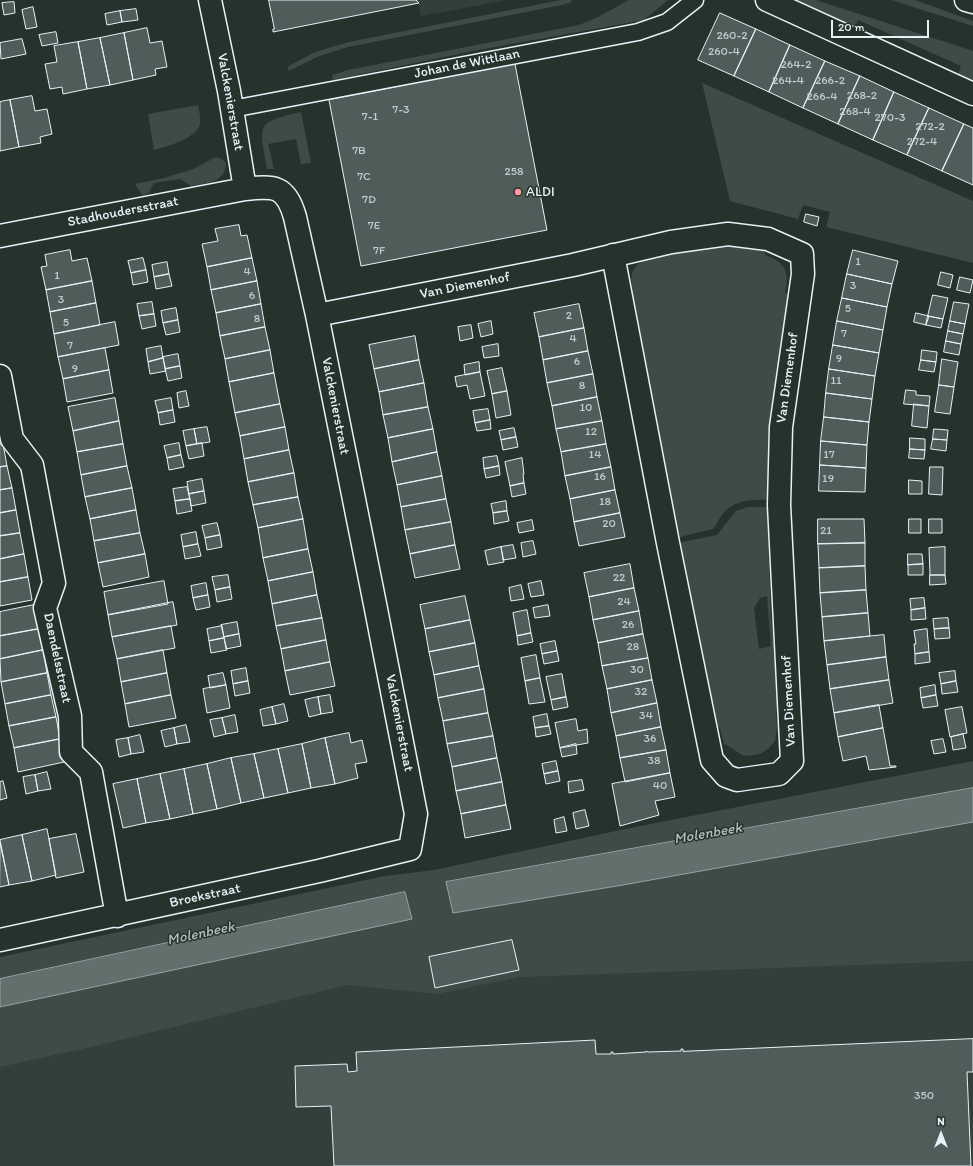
<!DOCTYPE html>
<html>
<head>
<meta charset="utf-8">
<style>
  body { margin:0 }
  #map { position:relative; width:973px; height:1166px; overflow:hidden; background:#26332d; font-family:Itim,sans-serif }
  canvas { display:block }
  .north { position:absolute; left:921px; top:1114px; width:40px; height:40px; -webkit-text-stroke:3px #26332d; paint-order:stroke; rotate:0deg; font-size:11px; font-weight:700; line-height:16px; text-align:center; color:#e8f1f8 }
  .north::after { content:''; display:block; margin:auto; width:14px; height:18px; background:#e8f1f8; clip-path:polygon(50% 0,100% 100%,50% 72%,0 100%) }
  .scale { position:absolute; left:831px; top:20px; width:98px; height:18px; box-sizing:border-box; border:2px solid #e8f1f8; border-top:0; padding-left:5px; font-size:12px; line-height:14px; white-space:nowrap; color:#e8f1f8; -webkit-text-stroke:3px #26332d; paint-order:stroke }
</style>
</head>
<body>
<div id="map">
<canvas width="973" height="1166"></canvas>
<div class="north">N</div>
<div class="scale">20 m</div>
</div>
<script>
const ctx = document.querySelector('canvas').getContext('2d');
ctx.lineJoin = 'round';
function paint(path, color) { ctx.fillStyle = color; ctx.fill(path, 'evenodd'); }
function stroke(path, color, width, dash) { ctx.strokeStyle = color; ctx.lineWidth = width; ctx.lineCap = dash ? 'butt' : 'round'; ctx.setLineDash(dash || []); ctx.stroke(path); }
function label(font, color, halo, rows, align = 'center') {
  ctx.font = font + ' Itim,sans-serif'; ctx.lineWidth = 3; ctx.setLineDash([]); ctx.textBaseline = 'middle'; ctx.strokeStyle = halo; ctx.fillStyle = color; for (const [text, x, y, turn = 0] of rows) {
    ctx.save(); ctx.translate(x, y); ctx.rotate((+turn || 0) * Math.PI / 180); ctx.textAlign = isNaN(turn) ? turn : align; if (halo) ctx.strokeText(text, 0, 0); ctx.fillText(text, 0, 0); ctx.restore();
  }
}
paint(new Path2D(`
  M416,0H508L421,16L418,1Z
  M579,934L973,940V1166H0V1049Z`), '#333f3a');
paint(new Path2D(`
  M561,0H571L572,2L562,5L348,47L317,57L289,71L287,67L315,52L349,42Z
  M629,0H668L644,20L473,51L333,80L332,75L348,70L579,25L598,17Z
  M796,0H816L973,51V80L958,75L961,66L858,20L855,28Z
  M891,0H915L973,21V26Z
  M702,83L973,201V263L826,227L830,212L803,205L798,219L730,201Z
  M198,105C199,111 201,117 200,124C196,139 168,146 154,150L148,114Z
  M301,112L311,163L301,164L296,139L268,144L274,169H267C260,124 254,123 301,112Z
  M216,157L222,159L226,163C226,183 206,183 191,186L180,179L154,183L148,194L142,195L135,184L164,178L193,169Z
  M722,242L765,249V255C787,263 789,272 785,293L789,294L788,304L777,376L770,437L768,500C749,499 730,501 720,518C717,522 716,526 713,529L676,538L630,289H633C628,272 635,262 652,258V255Z
  M748,507H767L771,619L779,689L776,714L777,728L775,741L769,748L760,754L748,756L742,755L727,745L724,744L720,728L714,725L678,543L717,535L736,511ZM767,596L771,646L759,649L754,608L760,598Z
  M973,761V788L446,882L453,913L623,885L973,822V961L520,977L437,994L347,985L91,1047L0,1067V1007L411,919L405,892L0,979V957L385,876L434,870L630,828Z`), '#3e4b47');
const water = new Path2D(`
  M973,788V822L623,885L453,913L446,882Z
  M405,892L412,919L0,1007V979Z`);
paint(water, '#636f6d');
stroke(water, '#98a3a5', 1);
const building = new Path2D(`
  M269,0H416L419,3L273,32V29H274Z
  M14,2L15,13L4,15L2,3Z
  M33,7L37,27L26,29L22,10Z
  M136,9L138,20L122,22L120,11Z
  M120,11L122,22L107,25L105,14Z
  M720,13L756,29L734,76L698,60Z
  M147,28L150,43L162,41L167,67L155,69L156,75L133,80L124,33Z
  M756,29L790,45L769,92L734,76Z
  M56,32L58,43L42,46L39,35Z
  M124,33L133,80L110,85L100,38Z
  M100,38L110,85L87,89L78,42Z
  M22,39L26,54L1,59L0,43Z
  M78,42L87,89L63,94L62,87L50,89L45,64L57,62L54,46Z
  M790,45L825,61L803,108L769,92Z
  M825,61L860,76L838,124L803,108Z
  M515,64L547,230L361,266L329,100Z
  M860,76L894,92L873,140L838,124Z
  M894,92L929,108L907,155L873,140Z
  M32,96L35,111L47,109L52,134L40,137L41,143L19,147L10,100Z
  M10,100L19,147L0,151V102Z
  M929,108L964,124L942,171L907,155Z
  M964,124L973,128V185L942,171Z
  M806,214L819,217L817,226L804,222Z
  M239,225L241,236L247,235L252,258L207,267L202,244L218,241L215,229Z
  M70,250L72,261L87,258L92,281L46,290L41,267L47,266L45,255Z
  M853,250L898,261L892,284L847,274Z
  M143,258L146,270L131,273L128,261Z
  M252,258L257,281L211,290L207,267Z
  M167,262L169,274L154,277L152,265Z
  M146,270L148,282L133,285L131,273Z
  M941,272L953,275L950,288L938,285Z
  M169,274L172,286L156,289L154,277Z
  M847,274L892,284L887,307L842,298Z
  M960,277L973,280L970,293L957,290Z
  M92,281L96,303L50,312L46,290Z
  M257,281L261,304L216,313L211,290Z
  M933,295L948,298L943,319L928,316Z
  M842,298L887,307L883,330L837,321Z
  M152,302L154,314L139,316L137,304Z
  M954,302L969,304L965,324L950,321Z
  M96,303L100,325L54,334L50,312Z
  M261,304L265,327L220,336L216,313Z
  M579,304L584,328L539,337L534,313Z
  M176,308L178,320L163,323L161,311Z
  M916,313L929,316L926,325L914,322Z
  M154,314L156,326L142,329L139,316Z
  M928,316L943,319L941,328L926,325Z
  M178,320L180,332L166,335L163,323Z
  M491,321L493,334L481,337L478,324Z
  M837,321L883,330L879,353L833,345Z
  M950,321L965,324L963,334L948,331Z
  M115,322L119,345L58,357L54,334Z
  M471,325L473,338L460,341L458,327Z
  M265,327L270,350L225,359L220,336Z
  M584,328L588,351L543,360L539,337Z
  M948,331L963,334L961,344L946,341Z
  M415,336L419,360L374,369L369,345Z
  M946,341L961,344L959,355L944,352Z
  M498,344L499,356L484,358L482,347Z
  M833,345L879,353L875,376L829,369Z
  M161,346L163,358L148,362L146,349Z
  M105,348L109,370L63,379L58,357Z
  M270,350L274,373L229,382L225,359Z
  M922,350L937,352L936,362L921,360Z
  M588,351L593,374L547,383L543,360Z
  M178,354L180,366L165,369L163,357Z
  M163,358L166,371L150,374L148,362Z
  M942,359L958,362L954,387L939,385Z
  M419,360L424,383L379,392L374,369Z
  M921,360L936,362L934,372L919,370Z
  M479,362L480,372L465,375L464,365Z
  M180,366L182,378L168,381L165,369Z
  M502,368L507,391L492,394L487,371Z
  M829,369L875,376L872,399L826,393Z
  M109,370L113,393L67,402L63,379Z
  M480,372L485,396L470,399L467,385L457,387L455,377Z
  M274,373L280,404L235,413L229,382Z
  M593,374L597,397L552,406L547,383Z
  M424,383L428,407L383,415L379,392Z
  M939,385L954,387L950,414L935,412Z
  M906,390L916,391V395L930,396L929,406L904,404Z
  M186,391L189,406L179,408L177,393Z
  M507,391L511,415L496,418L492,394Z
  M826,393L872,399L869,422L824,417Z
  M597,397L602,421L556,429L552,406Z
  M115,398L119,421L73,431L68,407Z
  M171,398L173,410L158,413L155,401Z
  M280,404L285,427L240,436L235,413Z
  M914,404L929,406L927,428L912,426Z
  M428,407L433,429L388,438L383,415Z
  M488,409L490,420L475,423L473,411Z
  M173,410L175,422L160,425L158,413Z
  M824,417L869,422L867,445L821,441Z
  M490,420L491,429L477,431L475,423Z
  M119,421L123,444L77,452L73,431Z
  M602,421L606,444L561,452L556,429Z
  M207,427L210,442L197,444L194,429Z
  M285,427L289,450L244,459L240,436Z
  M514,428L516,437L501,440L499,431Z
  M194,429L197,444L186,446L183,431Z
  M433,429L437,452L392,462L388,438Z
  M934,429L948,430L947,440L933,439Z
  M516,437L518,447L503,450L501,440Z
  M910,438L925,439V450L910,449Z
  M933,439L947,440L946,451L931,449Z
  M821,441L867,445L866,468L820,465Z
  M179,443L181,455L167,458L164,446Z
  M202,443L204,456L189,459L186,446Z
  M0,444H3L7,466L0,467Z
  M123,444L127,466L81,475L77,452Z
  M606,444L611,467L565,476L561,452Z
  M910,449L925,450L924,459L909,458Z
  M289,450L294,473L248,482L244,459Z
  M437,452L442,476L397,485L392,462Z
  M181,455L184,467L169,470L167,458Z
  M497,456L499,466L484,469L483,458Z
  M522,458L524,474H523L524,483L510,486L505,462Z
  M820,465L866,468L865,492L819,491Z
  M7,466L12,488L0,490V467Z
  M127,466L132,488L85,497L81,475Z
  M499,466L500,475L486,478L484,469Z
  M611,467L615,490L570,499L565,476Z
  M930,467H943L942,495L929,494Z
  M294,473L298,497L253,505L248,482Z
  M442,476L446,499L401,507L397,485Z
  M202,479L204,491L189,494L187,482Z
  M909,480L922,481V494H909Z
  M524,483L526,494L512,497L510,486Z
  M187,487L190,499L175,501L173,489Z
  M12,488L16,510L0,513V490Z
  M132,488L136,510L90,519L85,497Z
  M615,490L620,513L574,522L570,499Z
  M204,491L206,503L191,506L189,494Z
  M298,497L303,519L258,528L253,505Z
  M190,499L192,511L177,514L175,501Z
  M446,499L451,522L405,530L401,507Z
  M506,501L507,511L493,513L491,504Z
  M16,510L20,533L0,536V513Z
  M136,510L140,533L94,541L90,519Z
  M507,511L509,521L494,524L493,513Z
  M620,513L625,537L579,546L574,522Z
  M303,519L308,549L263,558L258,528Z
  M818,519H864L865,543L818,544Z
  M909,519H921V533H909Z
  M929,519H942V533H929Z
  M532,520L534,530L519,533L517,523Z
  M451,522L455,545L410,554L405,530Z
  M217,523L220,535L205,538L202,526Z
  M196,532L198,544L183,547L181,535Z
  M20,533L24,554L0,559V536Z
  M140,533L145,554L98,563L94,541Z
  M220,535L222,547L207,550L205,538Z
  M533,541L536,554L523,557L521,543Z
  M865,543V566L819,568L818,544Z
  M198,544L201,556L185,559L183,547Z
  M455,545L460,569L415,578L410,554Z
  M513,545L516,558L503,560L501,547Z
  M501,547L504,562L488,565L485,551Z
  M945,547V575H930L929,548Z
  M308,549L313,572L268,581L263,558Z
  M24,554L28,577L0,582V559Z
  M145,554L149,577L103,587L98,563Z
  M908,554H922L923,564L908,565Z
  M630,564L634,588L589,597L584,573Z
  M923,564V575H908V565Z
  M865,566L866,590L820,593L819,568Z
  M313,572L317,595L272,604L268,581Z
  M228,575L230,587L215,590L212,577Z
  M930,575H945L946,584L930,585Z
  M28,577L32,600L0,606V582Z
  M164,581L168,604L108,615L104,592Z
  M541,581L544,595L531,597L528,584Z
  M206,583L208,595L193,598L191,586Z
  M521,585L524,599L511,601L509,588Z
  M230,587L232,599L217,602L215,590Z
  M634,588L639,611L593,620L589,597Z
  M866,590L868,613L822,617L820,593Z
  M208,595L210,607L196,610L193,598Z
  M317,595L322,618L276,626L272,604Z
  M465,596L470,620L425,629L420,605Z
  M924,598L925,608L911,610L910,599Z
  M173,602L177,625L112,637L108,615Z
  M34,605L38,629L0,636V612Z
  M548,605L550,616L535,618L533,608Z
  M925,608L926,619L911,620V610Z
  M527,610L531,633L517,636L513,613Z
  M639,611L643,634L598,643L593,620Z
  M868,613L870,636L824,641L822,617Z
  M322,618L326,640L281,649L276,626Z
  M948,618L949,628L934,629L933,619Z
  M470,620L475,643L429,652L425,629Z
  M237,622L239,634L224,637L221,625Z
  M171,626L175,648L117,659L112,637Z
  M222,626L224,638L209,641L207,629Z
  M949,628L950,638L935,639L934,629Z
  M38,629L43,650L0,659V636Z
  M927,629L929,652L915,654L914,644H916L914,631Z
  M531,633L533,642L518,645L517,636Z
  M239,634L241,646L226,649L224,637Z
  M643,634L648,658L602,666L598,643Z
  M884,635L886,657L827,665L824,641Z
  M224,638L227,650L211,653L209,641Z
  M326,640L330,662L285,671L281,649Z
  M555,641L557,651L542,654L540,644Z
  M475,643L479,666L434,675L429,652Z
  M43,650L47,673L1,682L0,659Z
  M163,650L167,673L121,682L117,659Z
  M557,651L559,661L544,664L542,654Z
  M929,652L930,662L915,664V654Z
  M536,655L540,678L525,681L521,658Z
  M886,657L889,680L830,689L827,665Z
  M648,658L652,680L607,689L602,666Z
  M330,662L335,686L290,695L285,671Z
  M479,666L484,689L438,698L434,675Z
  M246,668L248,681L233,684L231,671Z
  M955,671L956,681L941,684L939,673Z
  M47,673L51,695L5,704L1,682Z
  M167,673L171,695L125,704L121,682Z
  M223,673L226,685L210,688L208,676Z
  M562,674L566,697L551,700L546,677Z
  M540,678L545,702L529,704L525,681Z
  M652,680L657,703L611,713L607,689Z
  M889,680L893,703L834,713L830,689Z
  M248,681L250,693L235,696L233,684Z
  M956,681L958,692L942,694L941,684Z
  M226,685L230,708L207,713L203,689Z
  M935,685L936,695L921,698L920,688Z
  M484,689L488,713L443,721L438,698Z
  M51,695L56,717L9,726L5,704Z
  M171,695L176,718L129,727L125,704Z
  M330,695L333,712L321,714L318,697Z
  M936,695L938,706L923,708L921,698Z
  M318,697L321,714L309,717L305,700Z
  M566,697L568,707L553,710L551,700Z
  M657,703L661,727L616,736L611,713Z
  M284,704L288,721L276,724L272,707Z
  M879,705L883,728L838,737L834,713Z
  M272,707L276,724L263,726L260,710Z
  M962,707L967,733L950,737L945,710Z
  M488,713L493,736L447,744L443,721Z
  M547,714L549,726L535,728L533,717Z
  M235,715L238,732L226,734L222,718Z
  M56,717L60,739L14,748L9,726Z
  M222,718L226,734L214,737L210,720Z
  M576,719L578,731L587,729L588,743L560,748L555,723Z
  M186,725L190,742L177,744L174,728Z
  M549,726L551,734L536,737L535,728Z
  M661,727L666,750L620,758L616,736Z
  M174,728L177,744L165,747L161,731Z
  M883,728L890,766H896V767L869,770L866,756L843,761L838,737Z
  M349,733L351,743L362,740L367,762L355,764L358,778L335,784L325,738Z
  M963,734L966,748L953,750L951,737Z
  M140,735L144,752L131,754L128,738Z
  M493,736L497,758L452,767L447,744Z
  M128,738L131,754L119,757L116,740Z
  M325,738L335,784L311,788L302,744Z
  M60,739L64,762L18,772L14,748Z
  M943,739L946,752L934,754L931,741Z
  M302,744L311,788L288,793L278,749Z
  M576,744L577,754L562,757L560,748Z
  M278,749L288,793L264,798L254,754Z
  M666,750L670,773L625,782L620,758Z
  M254,754L264,798L241,803L231,758Z
  M231,758L241,803L217,809L207,764Z
  M497,758L502,782L456,791L452,767Z
  M556,761L558,771L544,774L542,764Z
  M207,764L217,809L193,814L184,769Z
  M184,769L193,814L170,819L160,774Z
  M558,771L560,781L546,784L544,774Z
  M47,772L51,789L38,791L35,775Z
  M670,773L675,797L655,801L659,815L620,826L612,784Z
  M160,774L170,819L146,823L137,779Z
  M35,775L38,791L26,794L23,777Z
  M137,779L146,823L123,828L113,784Z
  M582,780L584,790L569,793L568,782Z
  M3,781L7,798L0,800V782Z
  M502,782L506,805L461,814L456,791Z
  M506,805L511,829L465,838L461,814Z
  M585,810L589,826L576,829L573,813Z
  M564,817L567,831L556,833L554,820Z
  M47,829L56,875L32,881L22,835Z
  M76,834L84,872L56,878L49,839Z
  M22,835L32,881L9,885L0,840Z
  M0,843L9,885L0,887Z
  M512,940L519,970L435,988L429,957Z
  M973,1039V1072H967L971,1166H334L331,1106L296,1107L295,1066L347,1064L348,1072L357,1071L356,1052L595,1040L596,1054H611V1052H613V1054L646,1052V1051L648,1052L681,1051V1049H683V1051Z`);
paint(building, '#505c59');
stroke(building, '#e8f1f8', 1);
const service = new Path2D(`
  M232,109L638,32L667,22L695,0`);
const minor = new Path2D(`
  M210,0L229,91L245,189
  M767,0L973,94
  M0,236L245,189C274,186 286,185 295,217L317,315L375,604L416,814L410,849L319,871L0,940
  M317,315L573,265L671,242L728,234L768,239L802,254L803,274L781,427L779,505L792,761L779,774L737,780L726,776L712,760L668,543L613,255
  M0,376L12,439L32,465L54,583L45,608L70,716L71,752L91,772L117,916`);
const tertiary = new Path2D(`
  M966,0L973,2`);
stroke(service, '#e8f1f8', 19);
stroke(minor, '#e8f1f8', 25);
stroke(tertiary, '#e8f1f8', 25);
stroke(service, '#26332d', 16);
stroke(minor, '#26332d', 22);
stroke(tertiary, '#26332d', 22);
for (const [x, y, r, color] of [
  [518,192,4,"#ff9aa2"]
]) { const dot = new Path2D(); dot.arc(x, y, r, 0, 2 * Math.PI); ctx.fillStyle = color; ctx.fill(dot); stroke(dot, '#26332d', 1.5); }
label('12px', '#c2ccd0', null, [
  ["260-2",732,36],
  ["260-4",724,52],
  ["264-2",796,65],
  ["264-4",788,81],
  ["266-2",830,81],
  ["268-2",862,96],
  ["266-4",822,97],
  ["7-3",401,110],
  ["268-4",855,112],
  ["7-1",370,117],
  ["270-3",890,118],
  ["272-2",930,127],
  ["272-4",922,142],
  ["7B",359,151],
  ["258",514,172],
  ["7C",364,177],
  ["7D",369,200],
  ["7E",374,226],
  ["7F",379,251],
  ["1",858,262],
  ["4",247,272],
  ["1",57,276],
  ["3",853,286],
  ["6",252,296],
  ["3",61,300],
  ["5",848,309],
  ["2",569,316],
  ["8",257,319],
  ["5",66,323],
  ["7",844,334],
  ["4",573,339],
  ["7",70,346],
  ["9",839,359],
  ["6",577,362],
  ["9",75,369],
  ["11",836,381],
  ["8",582,386],
  ["10",586,408],
  ["12",591,432],
  ["14",595,455],
  ["17",829,455],
  ["16",600,477],
  ["19",828,479],
  ["18",605,502],
  ["20",609,524],
  ["21",826,531],
  ["22",619,578],
  ["24",624,602],
  ["26",628,625],
  ["28",633,647],
  ["30",637,670],
  ["32",641,692],
  ["34",646,716],
  ["36",650,739],
  ["38",654,761],
  ["40",660,786],
  ["350",924,1096]
]);
label('14px', '#e8f1f8', '#26332d', [
  ["Johan de Wittlaan",467,64,-11],
  ["Valckenierstraat",230,102,80],
  ["Stadhoudersstraat",123,212,-11],
  ["Van Diemenhof",465,286,-11],
  ["Van Diemenhof",788,378,-82],
  ["Valckenierstraat",335,406,79],
  ["Daendelsstraat",57,658,78],
  ["Van Diemenhof",789,701,-93],
  ["Valckenierstraat",399,723,79],
  ["Broekstraat",205,896,-12]
]);
label('14px', '#e8f1f8', '#26332d', [
  ["ALDI",526,192]
], 'left');
label('italic 15px', '#b3bdc0', '#26332d', [
  ["Molenbeek",708,834,-10],
  ["Molenbeek",201,934,-12]
]);
</script>
</body>
</html>
